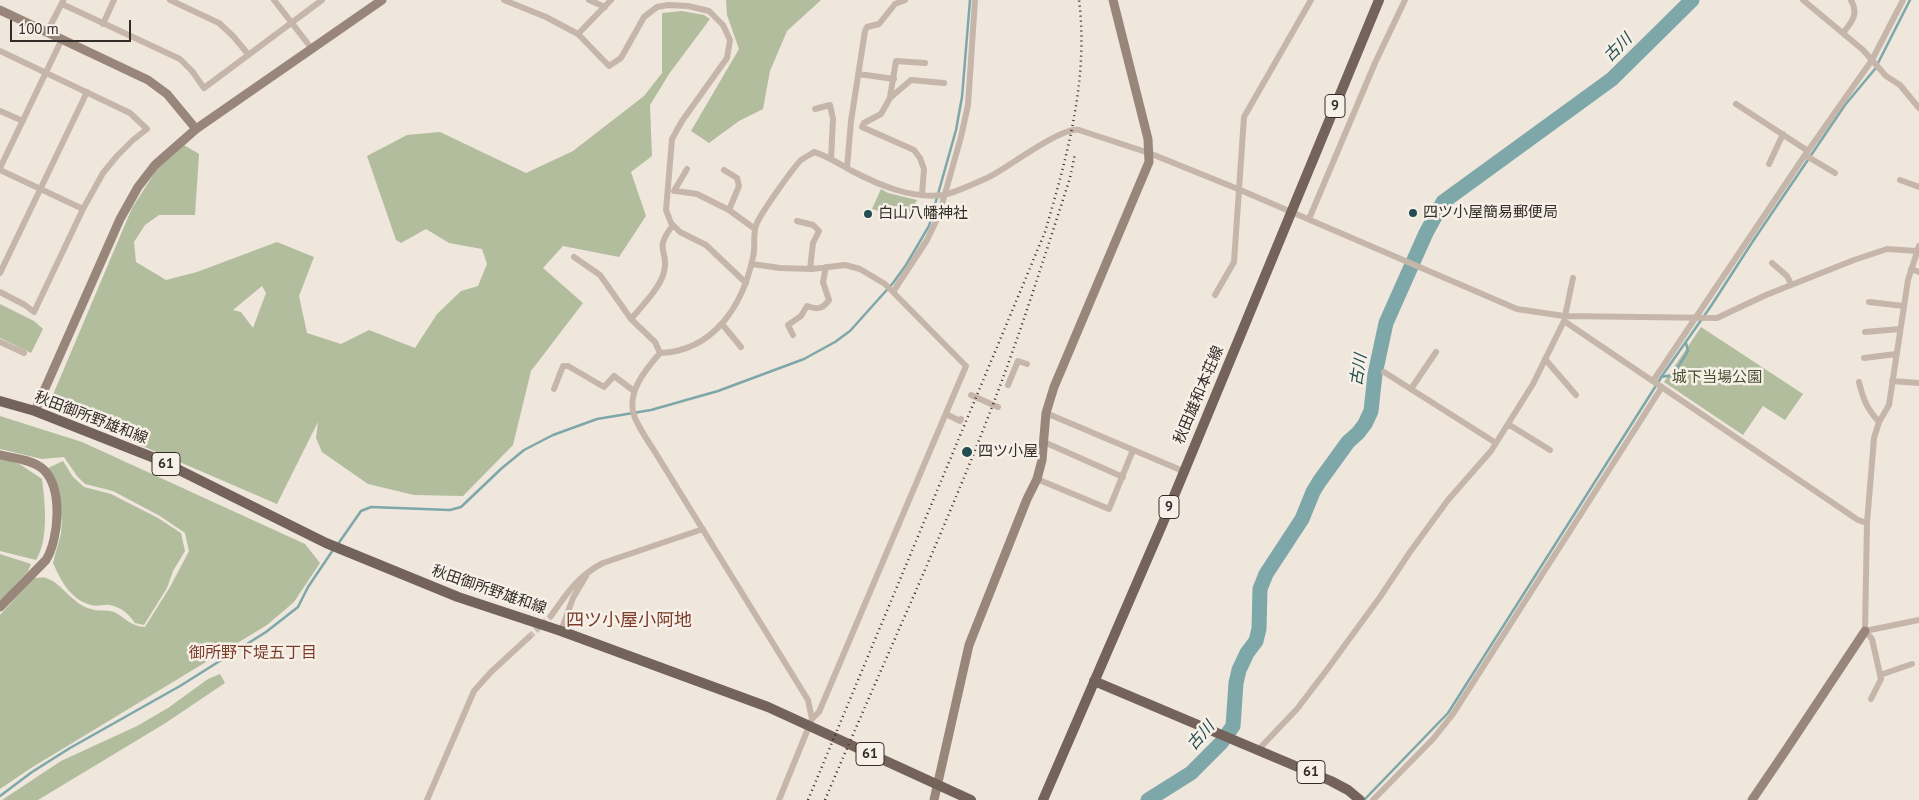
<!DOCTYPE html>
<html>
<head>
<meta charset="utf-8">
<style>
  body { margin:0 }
  #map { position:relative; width:1919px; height:800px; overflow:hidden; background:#efe6dc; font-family:"PT Sans",sans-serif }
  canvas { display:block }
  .scale { position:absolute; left:10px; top:20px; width:121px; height:22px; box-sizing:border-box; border:2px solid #342c28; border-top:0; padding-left:6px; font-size:15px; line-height:18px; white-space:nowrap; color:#342c28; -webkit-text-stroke:4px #f7f0e8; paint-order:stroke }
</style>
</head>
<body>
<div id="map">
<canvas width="1919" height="800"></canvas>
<div class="scale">100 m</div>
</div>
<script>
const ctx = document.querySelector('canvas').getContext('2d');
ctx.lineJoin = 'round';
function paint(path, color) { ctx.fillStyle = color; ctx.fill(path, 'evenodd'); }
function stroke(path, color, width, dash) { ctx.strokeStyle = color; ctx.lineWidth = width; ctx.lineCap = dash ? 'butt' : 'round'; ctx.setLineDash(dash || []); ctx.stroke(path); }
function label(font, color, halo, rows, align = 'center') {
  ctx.font = font + ' "PT Sans","Noto Sans JP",sans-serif'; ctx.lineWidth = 5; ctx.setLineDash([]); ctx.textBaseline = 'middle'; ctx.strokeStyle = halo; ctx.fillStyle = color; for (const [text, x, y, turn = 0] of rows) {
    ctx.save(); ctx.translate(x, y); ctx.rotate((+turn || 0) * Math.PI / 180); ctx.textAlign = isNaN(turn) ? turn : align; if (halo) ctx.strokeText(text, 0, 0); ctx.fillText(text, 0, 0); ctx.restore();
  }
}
paint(new Path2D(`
  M726,0H821L787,31L770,71L763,109L739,121L709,143L691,131L739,49L727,15Z
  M682,11L704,15L710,19L669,74L650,105L652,156L631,172L646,216L619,257L563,246L543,268L583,303L531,371L513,445L463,496L414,495L368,484L322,452L316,438L318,422L277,504L59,410L52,397L132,208L157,169L184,145L199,154L195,215H159L145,225L134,242L136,262L166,280L197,272L277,242L314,257L299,296L307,333L341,344L369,330L415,348L437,314L461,291L478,286L487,264L482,249L449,243L426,229L401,243L396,240L367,156L407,135L440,132L526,173L573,151L644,96L662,73V13ZM262,286L266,293L253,328L241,312L233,310Z
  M881,189L888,193L917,200L908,219L872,209Z
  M0,304L34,321L43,329L31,353L0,338Z
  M1701,327L1803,394L1785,420L1763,406L1743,435L1664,382Z
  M0,416L82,442L305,544L320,563L294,602L267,625L31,768L0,789V615L34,578C38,578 43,577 46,578C62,583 73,605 91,609C98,612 107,609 114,612C125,617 131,627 145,627L170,587L189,551L185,533L160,516L113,491L85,484L77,476L64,457L42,459L0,449Z
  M0,459L18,463L42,479C45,502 49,540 36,560L0,551Z
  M63,461L73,477L84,487L111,494L158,518L181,533L185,551L173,571L167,588L144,625L135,623C129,614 121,607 110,605C104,604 97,607 91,605C70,599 61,581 53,563C55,553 59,543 61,533C64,513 57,486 48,468Z
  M0,554L31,564L28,571L0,602Z
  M220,674L225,683L164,724L38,800H2L61,761L137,726L168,708L208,679Z`), '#b2bd9d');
stroke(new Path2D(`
  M1661,377L1673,375L1688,351L1686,343
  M338,544L361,511L371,507L450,510L461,507L502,468L524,450L553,435L597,419L651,410L718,391L804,359L835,342L850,331L893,283L906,265L929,226L956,130L962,97L970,0
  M0,796L32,772L70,748L180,686L266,632L298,607L308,587L333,550
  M1364,800L1448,713L1664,373L1711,306L1753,241L1845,105L1875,69L1910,0`), '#7da7a9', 2.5);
stroke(new Path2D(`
  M1148,800L1191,773L1221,743L1233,726L1236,683L1239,670L1247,653L1256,641L1259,629L1260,589L1266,574L1302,519L1313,492L1319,482L1348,442L1358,433L1365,424L1371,411L1375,374L1386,323L1426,233L1443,202L1612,79L1692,0`), '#7da7a9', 15);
stroke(new Path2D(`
  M529,637L551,616`), '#cac1b8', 6, [6, 3]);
stroke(new Path2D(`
  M170,0L219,23L233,36L248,54
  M274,0L312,49
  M504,0L546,17L578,34L609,66L621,58L644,17L657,7L668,5L688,6L709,11L723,25L730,40L727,58L682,121L672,139L666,210L671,223L680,232L706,245L746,283
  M589,0L605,7
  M1803,0L1863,50L1886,76L1900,85L1919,108
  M62,4L180,59L192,71L204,88L322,0
  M103,24L114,0
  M47,32L63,1
  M1843,33C1852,22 1859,14 1851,0
  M578,34L611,0
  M0,51L130,113L147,129L133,140L117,156L103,173L83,209L34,312L25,305L0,292
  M859,74L894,79
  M890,97L896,61L925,63
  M1736,104L1808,151
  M815,109L830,105L833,119L831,159
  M0,111L23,121
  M1805,155L1835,173
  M1769,164L1783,134
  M0,168L62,39
  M847,168L851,121L865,31L867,27L879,24L895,4L905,0
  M0,170L83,209
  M724,170L737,178L739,186L729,210
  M1900,180L1919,187
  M674,191L687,169
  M676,191L697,194L729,210L755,229
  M922,194L924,169L920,158L914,150L862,127L864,123L881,114L890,98L911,80L944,83
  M1309,219L1375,63L1405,0
  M797,221L813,225L819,231L813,243L810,269
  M574,257L600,275L631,319L655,342L660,353
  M1772,263L1787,276L1791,284
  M752,264L780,268L812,269L845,265L860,269L885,284L966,366L819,712L812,719L779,800
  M1911,269L1919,272
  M0,273L87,92
  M893,292L927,240L939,215L961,137L968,105L975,0
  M1215,295L1234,262L1244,117L1311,0
  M1869,302L1904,306
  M631,319C642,306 660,288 664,272C670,250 652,252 673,225
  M1564,321L1858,520L1867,523
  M722,324L741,347
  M1865,332L1900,329
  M793,335L788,325L801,316L807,306C817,310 823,309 829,300L823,282L826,267
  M0,342L24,353
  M1864,358L1896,354
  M1545,359L1576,395
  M1384,372L1496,443
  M1653,381L1805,155L1872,60L1903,0
  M1892,381L1919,383
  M1859,382C1863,399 1867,409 1879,422
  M1008,385L1018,361L1027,364
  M554,389L563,366H568L604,387L614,376L634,391
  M1411,389L1436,352
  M971,395L998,407
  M1046,413L1183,471
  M946,414L960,421L961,419
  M1508,424L1550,450
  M1044,442L1123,477
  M1037,479L1109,509L1133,450
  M551,616C566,594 579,575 603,563L703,529
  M561,631L573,598L586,576
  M1865,631L1919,620
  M1880,675L1912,664
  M1871,699L1881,679L1872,639L1865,631L1867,523L1874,438L1879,422L1889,405L1908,280L1919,246
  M812,719L808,700L655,452C648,441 640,430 635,418C625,394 645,370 660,353C714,351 743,305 753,257C756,246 752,233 757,223C761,213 793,168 801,160C805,157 810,155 814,152C828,156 839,164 852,171C879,185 911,199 943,195C954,193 978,182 989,177C1009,167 1060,127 1079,130L1149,153L1238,189L1517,309L1564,316L1717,318L1766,295L1854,260L1887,249L1917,251
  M1259,749L1297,709L1326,671L1380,597L1410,552L1448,500L1491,451L1533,384L1564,321L1573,278
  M427,800L474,691L491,672L529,637
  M1373,800L1433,739L1453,714L1662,387`), '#c6b6a9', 6);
stroke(new Path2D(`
  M0,10L148,80L167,94L196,129
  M35,411L120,219L138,187L155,165L196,129L382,0
  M0,455C14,458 34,460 44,470C63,489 59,539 46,560L0,607
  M934,800L969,645L1027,499L1037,479L1042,460L1046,413L1054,387L1149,162L1148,139L1113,0
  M1752,800L1786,750L1865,631`), '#99867a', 9);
stroke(new Path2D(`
  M0,401L35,411L157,459L326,543L458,597L561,631L768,707L971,800
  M1094,681L1331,781L1348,790L1360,800
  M1043,800L1162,525L1379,0`), '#74635b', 10);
stroke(new Path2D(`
  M808,800L1045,232C1067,157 1089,79 1079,0
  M825,800C880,669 941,540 992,407C1021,332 1045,255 1070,178L1075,154`), '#342c28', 2.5, [1, 4]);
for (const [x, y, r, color] of [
  [1413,213,5,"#224e51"],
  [868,214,5,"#224e51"],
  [967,452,6,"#224e51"]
]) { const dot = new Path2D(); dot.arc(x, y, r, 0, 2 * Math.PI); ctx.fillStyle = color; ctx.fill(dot); stroke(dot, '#f7f0e8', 2); }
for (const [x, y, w] of [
  [1335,106,20],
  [166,464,28],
  [1169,507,20],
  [870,754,28],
  [1311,772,28]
]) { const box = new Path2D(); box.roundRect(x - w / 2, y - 11.5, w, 23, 4); ctx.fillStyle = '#f7f0e8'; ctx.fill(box); stroke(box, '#342c28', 1); }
label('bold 14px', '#342c28', null, [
  ["9",1335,106],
  ["61",166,464],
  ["9",1169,507],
  ["61",870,754],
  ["61",1311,772]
]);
label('15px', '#342c28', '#f7f0e8', [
  ["四ツ小屋簡易郵便局",1423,213],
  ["白山八幡神社",878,214],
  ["四ツ小屋",978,452]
], 'left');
label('15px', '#43502e', '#f7f0e8', [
  ["城下当場公園",1717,378]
]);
label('15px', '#342c28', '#f7f0e8', [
  ["秋田雄和本荘線",1199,395,-67],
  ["秋田御所野雄和線",91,418,21],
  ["秋田御所野雄和線",489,590,19]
]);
label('italic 16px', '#224e51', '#f7f0e8', [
  ["古川",1618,48,-45],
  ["古川",1359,370,-81],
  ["古川",1201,736,-49]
]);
label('16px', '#7b3d29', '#f7f0e8', [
  ["御所野下堤五丁目",253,653]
]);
label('18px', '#7b3d29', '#f7f0e8', [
  ["四ツ小屋小阿地",629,621]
]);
</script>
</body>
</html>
